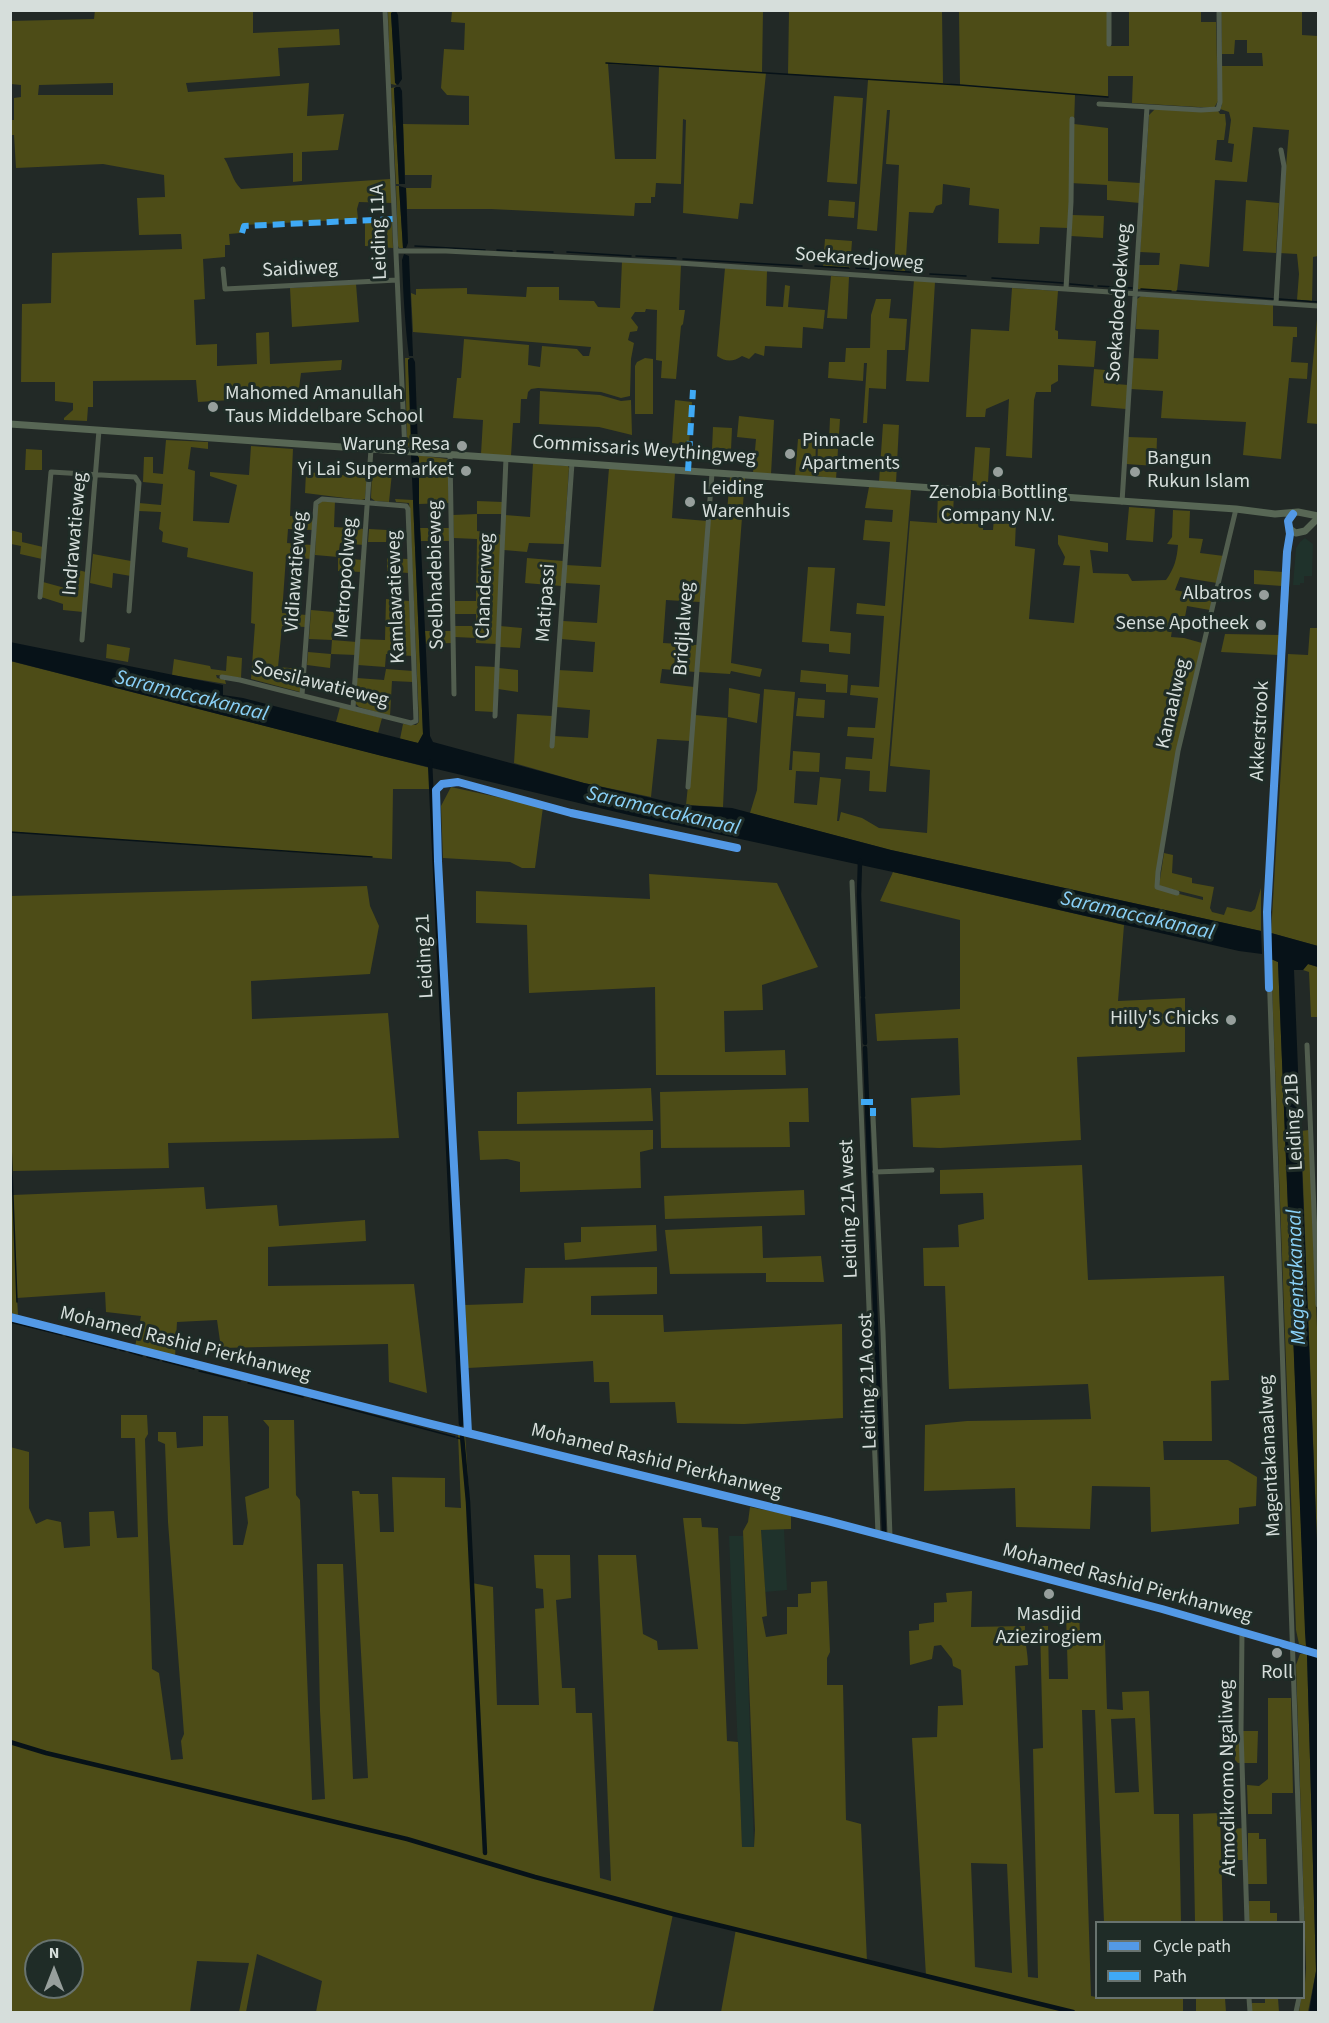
<!DOCTYPE html>
<html>
<head>
<meta charset="utf-8">
<style>
  body { margin:0 }
  #map { position:relative; width:1329px; height:2023px; overflow:hidden; background:#222926; font-family:"Source Sans 3",sans-serif }
  canvas { display:block }
  .frame { position:absolute; inset:0; border:12px solid #d6dedb; pointer-events:none }
  .legend { position:absolute; left:1095px; top:1921px; width:210px; height:78px; box-sizing:border-box; background:#1f2c27; border:2px solid #68736f; margin:0; padding:8px 10px; list-style:none; font-size:18px; color:#d6dedb }
  .legend li { display:flex; align-items:center; gap:12px; height:30px }
  .legend b { width:30px; border:2px solid #68736f }
  .north { position:absolute; left:24px; top:1939px; width:60px; height:60px; box-sizing:border-box; background:#1f2c27; border:2px solid #68736f; border-radius:50%; rotate:0deg; font-size:16px; font-weight:700; line-height:24px; text-align:center; color:#d6dedb }
  .north::after { content:''; display:block; margin:auto; width:21px; height:27px; background:#979f9c; clip-path:polygon(50% 0,100% 100%,50% 72%,0 100%) }
</style>
</head>
<body>
<div id="map">
<canvas width="1329" height="2023"></canvas>
<div class="frame"></div>
<ul class="legend">
<li><b style="height:8px;background:#5399e6"></b>Cycle path</li>
<li><b style="height:8px;background:#3fa9f5"></b>Path</li>
</ul>
<div class="north">N</div>
</div>
<script>
const ctx = document.querySelector('canvas').getContext('2d');
ctx.lineJoin = 'round';
function paint(path, color) { ctx.fillStyle = color; ctx.fill(path, 'evenodd'); }
function stroke(path, color, width, dash) { ctx.strokeStyle = color; ctx.lineWidth = width; ctx.lineCap = dash ? 'butt' : 'round'; ctx.setLineDash(dash || []); ctx.stroke(path); }
function label(font, color, halo, rows, align = 'center') {
  ctx.font = font + ' "Source Sans 3",sans-serif'; ctx.lineWidth = 6; ctx.setLineDash([]); ctx.textBaseline = 'middle'; ctx.strokeStyle = halo; ctx.fillStyle = color; for (const [text, x, y, turn = 0] of rows) {
    ctx.save(); ctx.translate(x, y); ctx.rotate((+turn || 0) * Math.PI / 180); ctx.textAlign = isNaN(turn) ? turn : align; if (halo) ctx.strokeText(text, 0, 0); ctx.fillText(text, 0, 0); ctx.restore();
  }
}
paint(new Path2D(`
  M1305,538L1313,544L1312,576H1304V583H1300V585H1293L1296,548L1300,542Z
  M784,1529L787,1590L765,1592L761,1530Z
  M729,1536H743L754,1847H742Z`), '#1f322b');
paint(new Path2D(`
  M95,10H286L253,12V33L339,29L340,45L278,48L280,76L186,83L188,92L309,83L307,116L344,114L338,150L302,152V181L293,182V153L224,158C231,169 232,180 241,189L390,179L391,181L392,203L359,202L357,209L358,219L243,225L240,233L229,234L230,245H225V257L203,259L205,299L194,300L196,345L217,344V366L257,364L256,333L269,332L270,364L342,360L341,370L301,373L298,396L198,402L196,380L93,381V407H88L87,421L64,420V418L73,410V403L55,401V382H21L22,304L51,303L52,253L182,249L181,234L139,235L137,198L165,197L164,175L103,164L16,168L14,135H11V120H14V98L21,97V85L11,84L10,21L94,19ZM113,83V95H38L39,85Z
  M389,11H393L391,14L396,85L391,84L390,82L388,12Z
  M452,11H763L762,72L766,73L753,204L740,203L738,219L683,213L686,120L683,119L681,184L656,183L655,197H651V203H635L634,216L491,209H407L406,188H431L432,175H405L403,124L469,125V96L447,95L441,88L444,49L464,50L465,23L451,22ZM608,64L659,67L656,159H615Z
  M789,11H942L943,83L960,85L959,11H1107L1108,46H1129V11H1201V22H1216L1218,101L1214,108L1132,103L1133,76H1108V97L1075,95L1074,124L1108,128V181L1140,183V203L1107,200V185L1070,183L1068,228L1040,227L1039,244L998,243L999,209L969,205L970,188L943,184L942,204L936,206L933,213L909,212L905,272L894,271L899,165L886,164L890,110H887L877,231L857,229L868,80L788,74Z
  M1221,11H1302V35L1318,36V256L1313,257L1312,301L1297,300L1299,274L1297,254L1279,253L1289,130L1253,127L1247,182L1215,180L1209,267L1180,264L1177,291L1137,289L1139,265H1159L1160,253L1140,252L1149,115L1155,109L1218,111L1220,114H1225L1226,124L1224,140H1217L1215,160L1232,162L1234,144L1228,143L1231,120L1229,112L1220,109L1222,105V66H1263L1262,53H1247V40H1235L1234,54H1222Z
  M396,87L394,89L399,184H396L391,88Z
  M834,96L863,98L857,184L827,182Z
  M396,186H399L403,248H399L398,246Z
  M829,200L855,202L854,218L828,216Z
  M1246,200L1279,203L1276,253L1243,251Z
  M1072,215L1104,216L1103,238L1071,236Z
  M392,221L393,248L365,246V223Z
  M825,239L852,241L850,268L823,266Z
  M622,261L681,265L679,310H685L683,324L681,326L676,379L661,378L662,361L656,360L657,310L646,309L645,312H635L631,318L638,327L637,331L630,332L628,340L634,343L631,359L630,396L621,398L601,392L538,388L531,389L528,392L527,399H521L520,423H513L511,456L481,454L483,420L453,418L457,378H461L464,339L529,345L528,365L540,367L542,346L577,349L583,356H589L591,347L413,332L411,293L416,295V289L467,288V294L526,297L527,287H559V300L594,301L598,307L620,308Z
  M725,268L767,271L766,306L783,307L785,285L790,286L788,307L825,310L823,329L803,327L802,348L765,346L764,356L755,353L749,359L742,356C733,362 726,362 717,356Z
  M831,276L849,277L847,319L827,318Z
  M914,280L935,282L929,382L906,381Z
  M356,284L359,322L292,327L290,288Z
  M1012,288L1058,291L1055,330L1058,331V339L1096,341L1094,367L1058,365V381L1051,385V392H1036L1034,400L1032,458L1006,456L1009,399L986,409L985,417H966L971,329L1009,331Z
  M1141,296L1273,305V326L1297,327V337H1293L1291,362L1308,363L1307,379L1289,378L1281,459L1243,455L1246,422L1161,418L1163,391L1131,389L1133,358L1158,359L1159,330L1136,329L1137,299Z
  M876,299H891L889,318L907,319L905,350H887L886,389L869,388L867,423H863L867,363H864L863,381L828,378L829,362H845L846,348H870L871,315Z
  M1318,309V424L1307,423Z
  M405,358H410L408,360L413,449L409,448L407,441Z
  M645,358L653,359V414H635V366L637,362Z
  M1094,369L1105,370L1104,383L1128,385L1126,409L1091,406Z
  M540,391L600,395L621,401L631,400L632,435L599,427L539,424Z
  M675,400L692,402L689,445L672,443Z
  M739,416L774,420L771,474L753,473L756,439L737,437Z
  M830,418L840,419L836,479L817,476L818,442H829Z
  M883,424L899,425L896,483L879,482Z
  M713,427L732,428L731,450L712,449Z
  M1128,437L1157,438L1156,466L1126,464Z
  M798,439L816,440L815,477L795,476Z
  M166,440L208,442V449L191,447L188,469L195,471L193,521L229,523L237,485L210,476V472L249,475L251,446L293,449L290,516L314,518L313,530L288,529L287,543L312,545L311,559L286,557L282,613L307,615L306,627L282,626L278,667L302,669L300,692L251,679L255,624L251,623L253,572L187,557L188,548L162,542L163,532L159,529L161,512L139,511V503L161,505L163,484L143,482L144,457H153V473L163,474Z
  M975,447L990,448L988,482H983V489L972,488Z
  M26,449L42,450V470H25Z
  M417,455L448,459L449,503L419,504V458Z
  M533,463L568,466L569,468L564,544L529,543L527,552L504,550L505,515L530,517Z
  M609,468L675,473L672,518L707,521L700,602L666,600L663,643L698,645L695,672L662,669L660,683L694,687L690,741L657,739L651,797L584,783L514,763L517,714L552,716L554,736L588,738L590,710L556,707L558,670L593,672L595,642L561,639L563,621L597,623L600,585L565,583L566,565L601,567Z
  M372,471L392,473L389,502L375,501L371,498Z
  M306,472L367,477L365,499L361,500L305,493Z
  M730,477L745,478L731,663L762,669L760,677L731,671L730,674L698,672L710,510L727,512Z
  M869,487L910,489L911,491L886,792L869,791L870,771L845,769L846,757L872,759L874,738L847,736L848,727L875,728L878,698L850,695L851,685L879,687L884,616L856,614L857,603L885,606L890,542L863,540L865,520L892,522L893,510L865,508Z
  M938,491H954L953,517L983,518V530H993L994,517L1016,520L1015,546L1035,549L1029,619L1074,623L1080,566L1063,565L1065,557L1058,544V535L1108,543V552L1090,550L1093,573L1128,574L1132,581L1166,580C1174,569 1177,559 1178,545L1167,544L1172,537L1173,510L1190,511L1189,538L1203,539L1200,553L1224,556L1217,583L1180,577L1175,590L1213,598L1210,610L1187,606L1185,617L1174,616L1171,637L1184,638L1202,643L1190,693L1156,888L1203,900V897L1159,886L1164,853L1173,855L1172,873L1192,878V883L1214,887L1210,908L1212,912L1224,915L1227,907L1251,912L1255,909L1261,888V931L891,850L750,813L757,790L764,689L795,692L789,770H792L793,751L820,753L819,772L796,771L794,803L817,805L820,777L841,779L837,821H839L841,812L862,818L879,828L927,833L930,770L890,766L910,521L937,523Z
  M395,499L413,500L423,734L418,743L400,739L403,724L416,725L419,722L410,512L409,503L396,502Z
  M322,501H335L334,527L366,529L364,545L340,543L338,557L315,555L317,506Z
  M477,501L503,502L502,514H477V531L502,535L497,644L476,643V638L455,637L454,626H476V614H454V601H476L477,539L454,538L453,515L477,514Z
  M1129,507L1155,509L1153,542L1126,540Z
  M420,528H449V541H421Z
  M369,529L387,530L386,542H368Z
  M10,530L22,533V542L43,547L42,559L20,554L21,546L11,544Z
  M93,554L131,561V576L113,573L112,588L90,583Z
  M338,558L363,560L362,572L338,571Z
  M387,558L408,559V573L387,571Z
  M527,558L563,561L562,586L525,583Z
  M66,567L86,572L83,612L63,610V604L41,597L43,582L65,588Z
  M808,567L835,568L830,631L851,633L850,654L829,652V644L802,642Z
  M1254,570L1283,572L1282,586L1254,584Z
  M386,599L409,601L412,656L386,654L385,667L358,665L359,639L385,640Z
  M311,610L334,612L332,640L309,639Z
  M500,626L522,628L520,648L500,647Z
  M1310,628H1318V946L1271,933L1288,654L1308,655Z
  M425,631H452V643L426,644Z
  M1225,634L1280,635L1278,655L1221,652Z
  M332,640L357,642L356,655L331,654Z
  M107,644L130,648L128,662L106,658Z
  M308,652L331,654L330,668L307,665Z
  M227,656L242,658L241,678L216,675L217,678L225,680L226,684L172,675L174,659L210,666L211,669L226,671Z
  M10,661L430,768L431,789H393L392,859L11,832Z
  M475,666L496,667L494,712L475,711Z
  M499,668L518,670V692L498,689Z
  M386,669L413,671V682L392,681L390,716L359,707L356,704L357,678L384,680Z
  M801,670L848,675L847,693L826,692V684L800,682Z
  M729,688L760,694L757,723L728,717Z
  M798,698L825,700L824,718L796,716Z
  M340,707L382,718L378,733L336,722Z
  M695,715L727,718L723,807L686,805Z
  M451,787L543,807L535,868H522L510,862L443,858L441,806Z
  M893,872L1124,925L1118,1001L1185,998V1052L1077,1057L1081,1140L940,1148L913,1147L911,1098L960,1095L958,1038L877,1041L875,1014L960,1009V920L880,901Z
  M649,874L777,883L818,967L762,985L763,1010L724,1011L725,1052L785,1050L786,1075H656L655,987L529,993L527,925L476,923V891L650,899Z
  M367,886L370,906L379,926L370,974L251,981L252,1019L388,1013L399,1138L168,1143L169,1168L13,1171V1195L204,1187L206,1209L277,1205L279,1226L365,1220L366,1241L268,1247V1286L414,1284L427,1393L389,1382L388,1344L221,1348L217,1320L177,1322L175,1357L135,1347L141,1316L106,1312L105,1292L17,1298L18,1315L11,1313L10,896Z
  M1271,959L1278,962L1306,1646L1299,1644L1296,1630Z
  M1308,964L1318,967V1017H1311L1309,972L1303,970Z
  M651,1088L653,1121L517,1124V1092Z
  M808,1088L809,1122H789L790,1147L661,1148L660,1092Z
  M653,1130V1149L640,1152L641,1188L520,1192V1162L507,1159L480,1160L478,1131Z
  M1309,1130L1318,1352V1568L1301,1131Z
  M1082,1165L1088,1280L1224,1276L1229,1380L1211,1381L1212,1441H1163L1164,1460H1228L1257,1477L1256,1506L1239,1508V1524L1151,1532L1150,1487L1092,1486L1090,1529L1016,1527L1015,1488L924,1491L925,1425L967,1421L1091,1419L1088,1384L949,1389L945,1286H924L923,1248L959,1247L958,1225L984,1219L983,1193L940,1194V1170Z
  M804,1190L805,1215L665,1219L664,1196Z
  M656,1225L657,1251L565,1260L564,1243L581,1242V1227Z
  M762,1226L763,1258L821,1256L824,1282H766V1273L670,1274L665,1230Z
  M657,1267V1294L591,1296V1315H663L664,1332L842,1324L843,1418L744,1424L677,1423L675,1402L610,1403L609,1382H594L593,1361L468,1368L465,1305L523,1303L525,1268Z
  M121,1415H147L148,1434L145,1439L152,1669L159,1673L171,1760L183,1759L181,1741L184,1734L168,1522L165,1444L158,1441V1432H176L177,1448L203,1446V1416H228L233,1545H243L248,1523L245,1497L269,1488V1427L263,1420H294L296,1495L300,1500L312,1800L325,1799L320,1711L317,1564H343L353,1779L368,1778L352,1491H359L360,1494H378L380,1532H394L392,1477L445,1478V1507L461,1508L458,1434H465L470,1508L468,1509L472,1583L493,1587L497,1705H539L535,1609L544,1608L543,1589L536,1588L534,1555H570L571,1598L556,1600L562,1688H575L576,1713H592L600,1878L611,1881L598,1555H636L643,1634L657,1641L658,1650L698,1649L683,1518H701L702,1527L718,1528L727,1741L738,1742L742,1847H754L755,1830L743,1531L748,1522L750,1507L791,1515V1529L761,1530L767,1616L762,1617L766,1637L787,1634V1607H798V1594L811,1593V1582L827,1581L830,1652L827,1658V1685H843L846,1820L861,1824L867,1962L926,1976L912,1738L937,1737L938,1706L963,1705L961,1670L953,1666L952,1659L941,1645L934,1646L932,1659L910,1665L909,1631L919,1630V1624L934,1622V1603L947,1602L946,1593L972,1591L971,1627L1025,1626C1024,1640 1028,1652 1028,1665L1015,1666L1028,1977L1038,1978L1033,1749L1043,1748L1040,1626H1048L1049,1679H1068L1066,1614L1079,1613L1080,1633L1093,1634L1094,1640H1105L1107,1709L1123,1710L1122,1692L1149,1691L1154,1814H1179L1181,1922H1104L1095,1710H1082L1091,1996L1105,1999L1183,1998V2012H721L736,1929L673,1914L653,2012H316L322,1981L257,1954L246,2012H239L249,1963L197,1961L190,2012H11L10,1447L29,1452V1508L36,1524L47,1519L61,1522L64,1548L90,1546L89,1512L114,1511L117,1538L138,1537L135,1438H121ZM1135,1718L1139,1792L1115,1793L1111,1719ZM971,1863L1007,1864L1012,1973L975,1967ZM36,1951H72V1987H36Z
  M1300,1654H1307L1316,1971L1308,2012H1299L1301,1998H1304L1306,1968L1296,1665Z
  M1268,1698H1291L1293,1793H1272V1814H1248L1247,1785L1259,1786L1268,1779Z
  M1243,1731H1258L1257,1763H1238L1235,1760V1737Z
  M1220,1813L1223,1922H1195L1193,1814Z
  M1245,1828V1860H1231L1230,1829Z
  M1248,1833H1259V1839H1266L1267,1884H1248Z
  M1249,1901H1270V1913H1277V1922H1249Z
  M1196,1998H1225L1226,2012H1196Z
  M1265,1998H1278L1279,2012H1252V2003H1265Z`), '#4d4c17');
paint(new Path2D(`
  M393,11H396L398,15L402,79L398,85L395,83L391,13Z
  M396,87H400L402,91L405,184H399L394,88Z
  M399,186L406,188L408,243L406,248H403Z
  M404,254L409,256L413,356H409C405,326 403,291 402,260Z
  M410,358H413L415,362L418,448L416,449H413L411,445L408,360Z
  M411,454L417,455L419,458V504L430,736L433,742L584,783L683,805L732,808L891,850L1261,931L1262,954L1239,951L893,872L629,815L382,756L11,661L10,642L223,685V695L243,698L418,743L423,734Z
  M1271,933L1318,946V967L1308,964L1303,970H1294L1318,1568V1650L1306,1646L1305,1632L1278,962L1271,959Z
  M1307,1654L1318,1659V2012H1309L1316,1971Z`), '#071218');
stroke(new Path2D(`
  M606,63L960,85L1108,97
  M415,246L485,250
  M497,250L512,251
  M517,251L553,252
  M567,252L631,256
  M636,256L676,258
  M683,259L802,266
  M815,266L849,268
  M856,268L872,269
  M880,270L923,273
  M930,274L966,276
  M992,278L1063,283
  M1070,284L1093,286
  M1098,286L1132,288
  M1141,289L1171,291
  M1177,291L1274,299
  M1279,299L1318,302
  M10,832L372,857
  M10,1119L17,1302
  M10,1322L62,1335
  M66,1336L116,1349
  M120,1350L125,1351
  M129,1352L142,1356
  M147,1357L159,1360
  M163,1361L194,1369
  M199,1371L240,1381
  M248,1383L303,1397
  M312,1399L455,1437
  M457,1438L462,1439`), '#071218', 1.5);
stroke(new Path2D(`
  M430,762L461,1424
  M860,861L859,895L863,996
  M863,999L865,1043
  M865,1048L867,1100
  M867,1104L884,1531
  M462,1436L468,1502L485,1853
  M10,1742L46,1753L407,1839L535,1877L673,1914L1073,2012`), '#071218', 4.5);
stroke(new Path2D(`
  M385,10L405,452
  M1109,10V44
  M1099,104L1201,110L1218,109L1220,102L1219,10
  M396,251H446L679,263L1318,306
  M223,269L225,289L397,280
  M1066,289L1071,202L1072,119
  M1276,303L1284,166L1281,150
  M450,455L454,694
  M1122,502L1147,107
  M1290,529L1267,912L1302,1922
  M40,597L51,472L135,477L139,483L129,611
  M82,640L99,430
  M222,677L240,680L411,723L416,721L408,509L406,506L322,499L316,503L302,695
  M353,708L371,449
  M495,716L506,458
  M552,746L572,463
  M688,787L712,473
  M852,882L878,1534
  M1177,893L1157,887L1158,872L1178,751L1236,509
  M1307,1045L1318,1305
  M873,1116L883,1332L890,1537
  M875,1172L932,1170
  M10,1317L431,1424L828,1521L1162,1609L1318,1654
  M468,1433L438,861L436,790L442,784L458,782L571,813L737,848
  M1242,1632L1241,1731L1247,1922
  M1249,1998L1250,2012
  M1296,2012L1299,1998`), '#525e4f', 5);
stroke(new Path2D(`
  M10,424L1236,509L1275,514L1298,512L1318,516
  M1293,514C1286,521 1287,529 1296,533L1305,531L1318,518`), '#586755', 7);
stroke(new Path2D(`
  M242,233L244,226L395,219
  M688,471L693,390
  M861,1102H873V1116`), '#3fa9f5', 6, [12, 6]);
stroke(new Path2D(`
  M1269,988L1267,912L1287,552L1290,534L1288,521L1293,514
  M10,1317L431,1424L828,1521L1162,1609L1318,1654
  M468,1433L438,861L436,790L442,784L458,782L571,813L737,848`), '#5399e6', 8);
for (const [x, y, r, color] of [
  [213,407,6,"#979f9c"],
  [462,446,6,"#979f9c"],
  [790,454,6,"#979f9c"],
  [466,471,6,"#979f9c"],
  [998,472,6,"#979f9c"],
  [1135,472,6,"#979f9c"],
  [690,502,6,"#979f9c"],
  [1264,595,6,"#979f9c"],
  [1261,625,6,"#979f9c"],
  [1231,1020,6,"#979f9c"],
  [1049,1594,6,"#979f9c"],
  [1277,1653,6,"#979f9c"]
]) { const dot = new Path2D(); dot.arc(x, y, r, 0, 2 * Math.PI); ctx.fillStyle = color; ctx.fill(dot); stroke(dot, '#1f2c27', 2); }
label('20px', '#d6dedb', '#1f2c27', [
  ["Leiding 11A",380,232,-92],
  ["Soekaredjoweg",859,260,4],
  ["Saidiweg",300,270,-3],
  ["Soekadoedoekweg",1120,303,-86],
  ["Commissaris Weythingweg",644,451,4],
  ["Indrawatieweg",76,534,-85],
  ["Vidiawatieweg",297,572,-86],
  ["Soelbhadebieweg",437,575,-91],
  ["Metropoolweg",347,578,-86],
  ["Chanderweg",486,586,-88],
  ["Kamlawatieweg",397,597,-92],
  ["Matipassi",547,603,-86],
  ["Bridjlalweg",685,629,-86],
  ["Soesilawatieweg",320,685,14],
  ["Kanaalweg",1174,704,-77],
  ["Akkerstrook",1261,731,-87],
  ["Leiding 21",426,956,-93],
  ["Leiding 21B",1295,1122,-93],
  ["Leiding 21A west",850,1209,-92],
  ["Mohamed Rashid Pierkhanweg",185,1345,14],
  ["Leiding 21A oost",869,1381,-92],
  ["Magentakanaalweg",1271,1456,-93],
  ["Mohamed Rashid Pierkhanweg",656,1462,14],
  ["Mohamed Rashid Pierkhanweg",1127,1584,15],
  ["Atmodikromo Ngaliweg",1229,1778,-91]
]);
label('20px', '#d6dedb', '#1f2c27', [
  ["Mahomed Amanullah",225,395,"left"],
  ["Taus Middelbare School",225,418,"left"],
  ["Pinnacle",802,442,"left"],
  ["Apartments",802,465,"left"],
  ["Warung Resa",450,446],
  ["Bangun",1147,460,"left"],
  ["Rukun Islam",1147,483,"left"],
  ["Yi Lai Supermarket",454,471],
  ["Leiding",702,490,"left"],
  ["Warenhuis",702,513,"left"],
  ["Zenobia Bottling",998,494,"center"],
  ["Company N.V.",998,517,"center"],
  ["Albatros",1252,595],
  ["Sense Apotheek",1249,625],
  ["Hilly's Chicks",1219,1020],
  ["Masdjid",1049,1616,"center"],
  ["Aziezirogiem",1049,1639,"center"],
  ["Roll",1277,1674,"center"]
], 'right');
label('italic 21px', '#8ad1f8', '#1f2c27', [
  ["Saramaccakanaal",191,697,14],
  ["Saramaccakanaal",663,812,13],
  ["Saramaccakanaal",1137,917,13],
  ["Magentakanaal",1298,1277,-92]
]);
</script>
</body>
</html>
